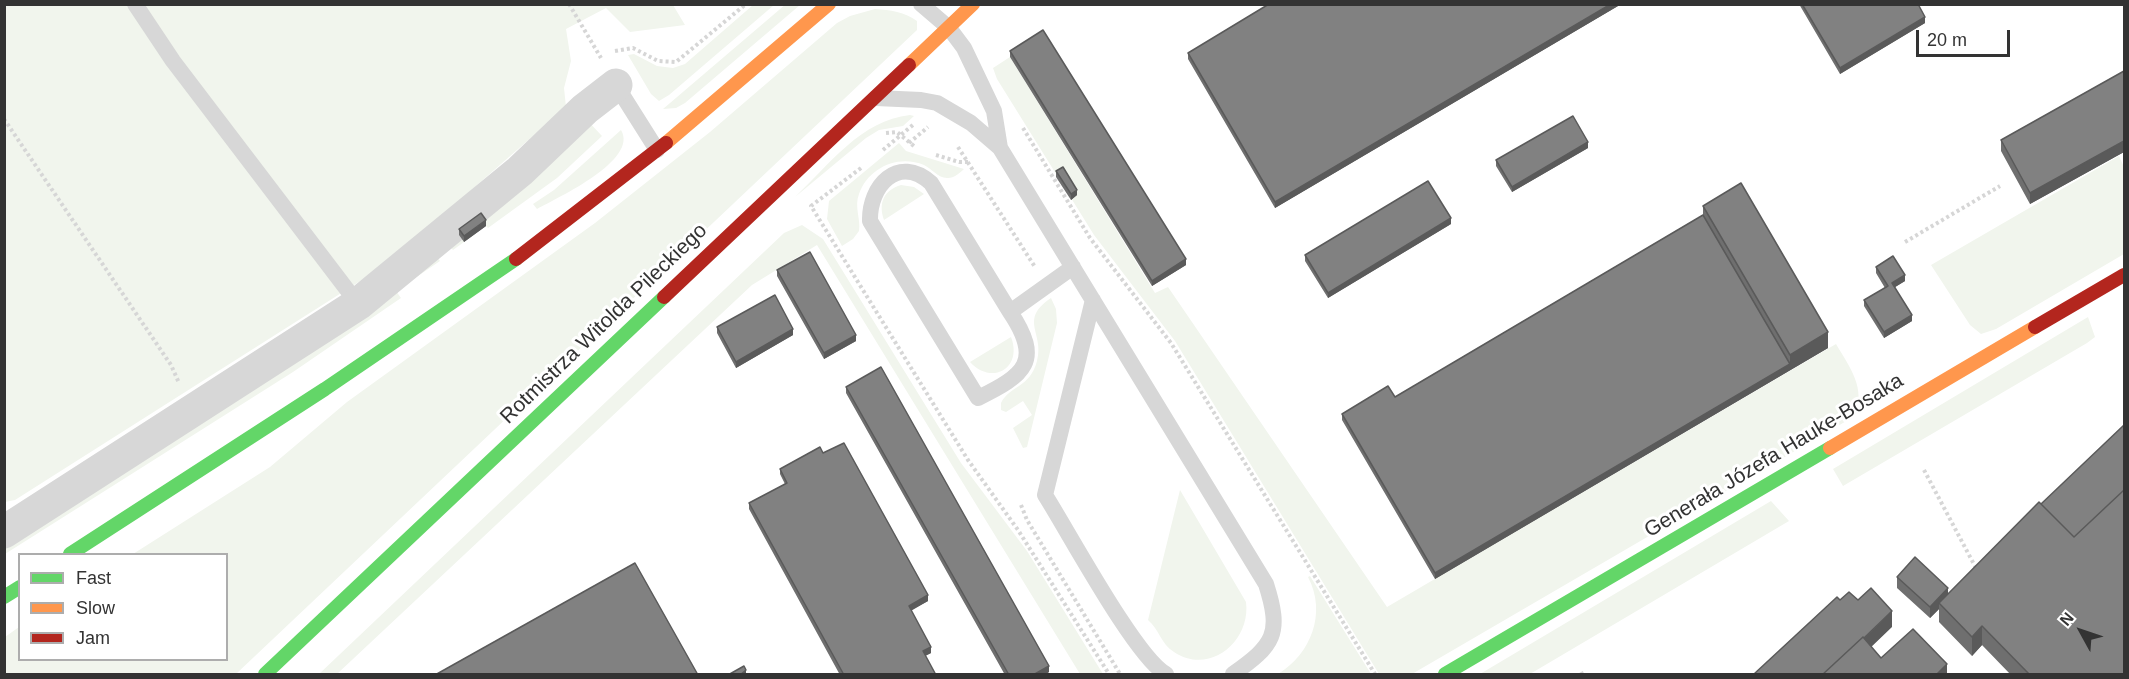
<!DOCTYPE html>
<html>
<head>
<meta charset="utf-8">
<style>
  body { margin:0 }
  #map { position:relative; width:2129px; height:679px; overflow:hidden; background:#fff; font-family:Helvetica,sans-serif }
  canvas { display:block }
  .frame { position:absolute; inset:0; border:6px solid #333; pointer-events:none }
  .legend { position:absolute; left:18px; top:553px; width:210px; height:108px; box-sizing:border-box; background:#fff; border:2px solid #adadad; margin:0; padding:8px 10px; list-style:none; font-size:18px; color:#333 }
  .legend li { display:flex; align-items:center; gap:12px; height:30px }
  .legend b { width:30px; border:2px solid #adadad }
  .north { position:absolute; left:2051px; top:601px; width:60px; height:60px; -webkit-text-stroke:4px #fff; paint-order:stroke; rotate:310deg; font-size:16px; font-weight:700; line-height:24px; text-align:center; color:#333 }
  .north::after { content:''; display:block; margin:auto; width:21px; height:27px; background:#333; clip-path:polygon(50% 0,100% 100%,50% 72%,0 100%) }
  .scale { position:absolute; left:1916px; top:30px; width:94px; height:27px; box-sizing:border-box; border:3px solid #333; border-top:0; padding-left:8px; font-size:18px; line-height:21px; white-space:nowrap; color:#333; -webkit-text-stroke:4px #fff; paint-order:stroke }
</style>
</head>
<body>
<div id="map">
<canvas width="2129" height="679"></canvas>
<div class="frame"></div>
<ul class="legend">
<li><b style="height:8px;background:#63d668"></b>Fast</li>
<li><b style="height:8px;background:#ff974d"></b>Slow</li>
<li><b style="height:8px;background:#b3261e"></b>Jam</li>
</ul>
<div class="north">N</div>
<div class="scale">20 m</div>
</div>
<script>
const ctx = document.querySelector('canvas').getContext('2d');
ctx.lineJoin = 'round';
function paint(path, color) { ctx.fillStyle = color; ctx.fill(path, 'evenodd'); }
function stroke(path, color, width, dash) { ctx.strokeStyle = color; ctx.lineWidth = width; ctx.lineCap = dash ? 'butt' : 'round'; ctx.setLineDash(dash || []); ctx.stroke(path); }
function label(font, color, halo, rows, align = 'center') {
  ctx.font = font + ' Helvetica,sans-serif'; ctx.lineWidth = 6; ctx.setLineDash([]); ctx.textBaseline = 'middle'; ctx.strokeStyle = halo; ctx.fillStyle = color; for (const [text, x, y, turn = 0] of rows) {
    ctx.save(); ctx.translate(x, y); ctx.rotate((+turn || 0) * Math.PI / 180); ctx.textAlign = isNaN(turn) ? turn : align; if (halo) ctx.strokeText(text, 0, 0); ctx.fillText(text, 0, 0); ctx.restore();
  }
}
paint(new Path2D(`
  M786,4L800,5L685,103L676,108L663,109Z
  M5,5H673L685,25L630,32L606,8L566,29L571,61L564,88L566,107L387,264L15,500L5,502Z
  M753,5H774L669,95L659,101L651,94L628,55L634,54L657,66L673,68L685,64Z
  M875,9C890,10 905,12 917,21V30L236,674H5V637L19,627L20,660H226V554H133L270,467L347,402L595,223L710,132L837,23L850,16Z
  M1010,57L1155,293L1168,287L1387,607L1836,344C1850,368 1866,387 1855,416L1412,674H1379L1175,341L1094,235L997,79L993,68Z
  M910,115L914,116L903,126L879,130L866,138L795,197C829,165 861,120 910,115Z
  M587,120L602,136L557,178L488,228L480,219L464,242L453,250L447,243Z
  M621,130C639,160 559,197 537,209L533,204L554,190Z
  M899,143L906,151L964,169C960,173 954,178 948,178C939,179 931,168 924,165C898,154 868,168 859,194C854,207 861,219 859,231L853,239L842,246L827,219L829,201Z
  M2119,156L2124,167V254L1996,329L1981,334L1970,325L1931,265Z
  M901,185L914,187L924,194L884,220C878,203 884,190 901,185Z
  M802,225L823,239L961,463L1027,551L1103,674H1080L817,245L752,285L337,674H319L784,233Z
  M434,253L440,261L396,291L401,298L293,372L5,554V540Z
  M1051,298L1056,309L1057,323L1027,447L1023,448L1013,428L1032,415L1023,401L1006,412L1001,410V403C1010,385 1030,388 1037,361C1045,333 1018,320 1051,298Z
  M2088,317L2095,337L2087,343L1843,486L1833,469Z
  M1011,337C1023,368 992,386 970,362Z
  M1180,490L1246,602C1251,641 1210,676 1174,652C1161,644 1159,629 1148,620Z
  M1771,501L1789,521L1530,674H1480Z
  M1310,576L1371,674H1278C1311,654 1327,613 1308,577Z`), '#f1f5ed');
stroke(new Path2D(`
  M569,4L601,58
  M615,51L633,48L658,61L676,62L746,4
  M4,119L171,365L179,383
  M1023,128L1090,238L1171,343L1375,674
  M886,133L897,132L915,147
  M909,143L928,127
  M958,147L1035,267
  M883,150L914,124
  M936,155L959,162H969
  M861,168L811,206L968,460L1018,530L1109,674
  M1905,242L2000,186
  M1924,470L1977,570
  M1021,505L1027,520L1120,674
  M1581,672L1582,674`), '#d6d6d6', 4, [3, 3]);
stroke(new Path2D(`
  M135,4L173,61L358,304
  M921,4L949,28L964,48L994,111L1000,148
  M616,85L657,150
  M876,98L921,100L937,103L971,123L1000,148L1266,584C1282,634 1274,645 1233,674
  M1093,300L1045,495C1068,531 1136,658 1166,674
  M1010,312L931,183C898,154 869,186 870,221L978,398C1025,375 1043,361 1010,312L1073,267`), '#d7d7d7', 16);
stroke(new Path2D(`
  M4,532L358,304L520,171L585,109L616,85`), '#d7d7d7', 33);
stroke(new Path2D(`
  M70,554L325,389L516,259
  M4,597L20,587
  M265,674L664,297
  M1445,674L1830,448`), '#63d668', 14);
stroke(new Path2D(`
  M909,65L973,4
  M666,143L829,4
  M1830,448L2035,327`), '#ff974d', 14);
stroke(new Path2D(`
  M516,259L666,143
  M664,297L909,65
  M2035,327L2124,275`), '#b3261e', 14);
paint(new Path2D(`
  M1618,4V6L1275,208L1188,59V53Z
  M1799,4H1918L1925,23L1840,74Z
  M1010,51L1186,265L1152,286L1010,57Z
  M2124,71V152L2030,204L2001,151V140Z
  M1588,148L1512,192L1496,166V160Z
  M1056,171L1077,195L1071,200L1056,177Z
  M1703,206L1828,348L1435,579L1342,420V414L1395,397L1703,215Z
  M1451,224L1328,298L1305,261V255Z
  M486,226L464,242L459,235V229Z
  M1876,267L1905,281L1895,287L1912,321L1884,338L1864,306V300L1885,288L1876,273Z
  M777,270L856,341L824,359L777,276Z
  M717,327L793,335L736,368L717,333Z
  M846,387L1049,672L1044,675H1005L846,393Z
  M823,453L928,601L911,610L931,653L925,656L936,675H840L749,509V503L785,484L780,474V469Z
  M2041,504L2124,675H2011L1982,645L1972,656L1939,622V609L1930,618L1897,588V577L1948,594Z`), '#6f6f6f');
paint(new Path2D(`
  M1611,4H1618V6L1275,208V202Z
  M1925,17V23L1840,74V68Z
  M2124,141V152L2030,204V193Z
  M1588,142V148L1512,192V187Z
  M1077,190V195L1071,200V194Z
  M1451,218V224L1328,298V293Z
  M486,220V226L464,242V236Z
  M1186,259V265L1152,286V281Z
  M1905,275V281L1892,289V283Z
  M1912,315V321L1884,338V332Z
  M793,329V335L736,368V362Z
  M1828,332V348L1435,579V573L1790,364V355Z
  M856,335V341L824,359V353Z
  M1948,588V599L1939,603V609L1930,618V607Z
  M928,595V601L909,612V606Z
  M1892,611V627L1842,675H1826Z
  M1982,626V645L1972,656V637Z
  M931,647V653L923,657V651Z
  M1947,664V675H1936Z
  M1049,666V672L1044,675H1033Z
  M746,670V675H740Z`), '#5a5a5a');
const building = new Path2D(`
  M1269,4H1611L1275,202L1188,53Z
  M1802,4H1918L1925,17L1840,68Z
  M1043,30L1186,259L1152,281L1010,51Z
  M2124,71V141L2030,193L2001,140Z
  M1573,116L1588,142L1512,187L1496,160Z
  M1063,167L1077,190L1071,194L1056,171Z
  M1428,181L1451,218L1328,293L1305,255Z
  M1741,183L1828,332L1790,355L1703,206Z
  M481,213L486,220L464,236L459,229Z
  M1703,215L1790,364L1435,573L1342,414L1388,386L1395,397Z
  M810,252L856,335L824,353L777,270Z
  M1893,256L1905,275L1892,283L1912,315L1884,332L1864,300L1888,286L1876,267Z
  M775,295L793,329L736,362L717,327Z
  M881,367L1049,666L1033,675H1009L846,387Z
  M2124,425V490L2074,537L2041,504Z
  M844,443L928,595L909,606L931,647L923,651L936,675H844L749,503L787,483L780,469L820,447L823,453Z
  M2124,490V675H2030L1982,626L1972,637L1939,603L2039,502L2074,537Z
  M1915,557L1948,588L1930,607L1897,577Z
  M635,563L698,675H435Z
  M1871,588L1892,611L1864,638L1863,637L1822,675L1754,674L1837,597L1840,600L1849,592L1858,600Z
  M1913,629L1947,664L1936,675H1822L1863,637L1881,658Z
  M744,666L746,670L740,675H728Z`);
paint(building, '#818181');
stroke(building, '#5a5a5a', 1.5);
label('21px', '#333', '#fff', [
  ["Rotmistrza Witolda Pileckiego",604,324,-44],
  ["Generała Józefa Hauke-Bosaka",1774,456,-31]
]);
</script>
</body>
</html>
